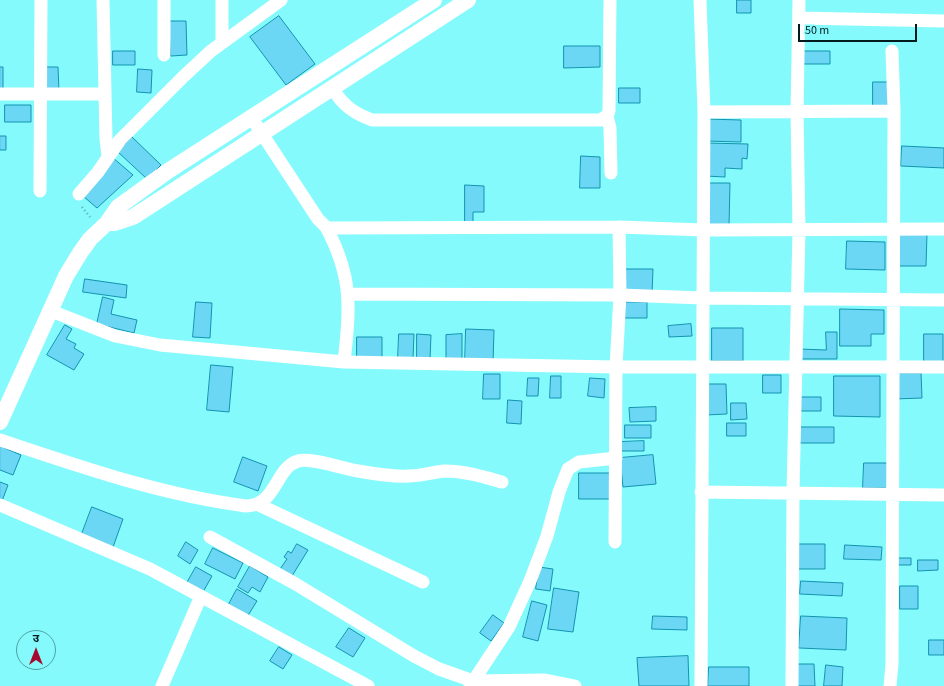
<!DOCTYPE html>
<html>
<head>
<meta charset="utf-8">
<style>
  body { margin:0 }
  #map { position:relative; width:944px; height:686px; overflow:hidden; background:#84fafd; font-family:"Source Sans 3","Noto Sans Devanagari",sans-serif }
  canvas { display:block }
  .north { position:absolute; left:16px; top:630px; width:40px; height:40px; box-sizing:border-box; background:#84fafd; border:1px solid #50a1a3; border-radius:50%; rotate:0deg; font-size:11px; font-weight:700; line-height:16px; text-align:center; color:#021b1c }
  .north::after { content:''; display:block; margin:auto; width:14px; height:18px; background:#a50930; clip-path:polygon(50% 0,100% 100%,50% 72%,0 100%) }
  .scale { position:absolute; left:798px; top:24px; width:119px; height:18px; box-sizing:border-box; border:2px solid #021b1c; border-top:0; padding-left:5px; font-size:12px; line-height:14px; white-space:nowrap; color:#021b1c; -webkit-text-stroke:3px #84fafd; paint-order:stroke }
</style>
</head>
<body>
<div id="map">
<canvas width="944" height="686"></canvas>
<div class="north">उ</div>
<div class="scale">50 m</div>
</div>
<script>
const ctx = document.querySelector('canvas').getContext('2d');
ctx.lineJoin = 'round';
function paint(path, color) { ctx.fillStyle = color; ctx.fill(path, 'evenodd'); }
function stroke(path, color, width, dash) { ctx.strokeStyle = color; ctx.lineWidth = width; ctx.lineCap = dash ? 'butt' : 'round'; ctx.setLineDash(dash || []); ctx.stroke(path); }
const building = new Path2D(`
  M737,0H751V13H737Z
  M279,16L315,64L286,85L250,37Z
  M169,21H186L187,55L171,56Z
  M564,46H600V67L564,68Z
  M113,51H135V65H113Z
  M804,51H830V64H803Z
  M0,67H3V93H0Z
  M43,67H58L59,92H44Z
  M138,69L152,70L151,93L137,92Z
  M873,82H888V106H873Z
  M619,88H640V103H619Z
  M5,105H31V122H5Z
  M706,119L741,120V142L705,141Z
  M0,136H6V150H0Z
  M132,137L161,165L147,179L118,152Z
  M706,143L748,144L747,159L742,158V169L725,168V177L705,176Z
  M902,146L944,148V168L901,166Z
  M581,156L600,157V188H580Z
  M112,157L133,175L97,208L83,196Z
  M708,183H730L729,226H708Z
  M465,185L484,186V212H473V225H465Z
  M897,234H927L926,266H897Z
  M847,241L885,242V270L846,269Z
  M622,269H653L652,294L622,293Z
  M85,279L127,285L126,298L83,292Z
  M103,297L114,300L111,314L137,320L134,333L97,324Z
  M196,302L212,303L210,338L193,337Z
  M625,302H647V318H625Z
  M840,309L884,310V334H871V346H840Z
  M691,324L692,336L669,337L668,326Z
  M65,325L72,329L66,339L76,344L74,348L84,354L74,370L47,355Z
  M712,328H743V361H712Z
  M466,329L494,330L493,364L465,363Z
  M826,332H837V359H798L799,349L826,350Z
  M399,334H414L413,359H398Z
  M417,334L431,335L430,359H417Z
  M462,334V359H446V335Z
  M924,334H943V364H924Z
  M357,337H382V360H357Z
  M211,365L233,367L229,412L207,410Z
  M895,373H921L922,398L895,399Z
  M484,374H500V399H483Z
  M763,375H781V393H763Z
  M551,376H561V398H550Z
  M834,376H880V417L834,416Z
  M528,378H539L538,396H527Z
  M590,378L605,379L604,398L588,396Z
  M705,384H726L727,414L706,415Z
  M799,397H821V411H799Z
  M508,400L522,401L521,424L507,423Z
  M731,403H746L747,419L731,420Z
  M656,407V421L630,422L629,408Z
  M727,423H746V436H727Z
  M625,425H651V438H625Z
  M798,427H834V443H797Z
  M644,441V451H620V442Z
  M0,446L21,455L13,475L0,470Z
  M653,455L656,484L623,487L620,458Z
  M243,457L267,466L258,491L234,482Z
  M864,463H887V488H863Z
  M579,473H615V499H579Z
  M0,482L8,485L2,501L0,500Z
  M92,507L123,519L112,550L80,539Z
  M186,542L198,550L190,564L178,556Z
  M297,544L308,550L292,576L280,569L287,559L284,557L288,551L291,553Z
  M793,544H825V569H793Z
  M845,545L882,547L881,560L844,559Z
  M213,548L243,563L235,579L205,564Z
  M895,558H911V565H895Z
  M918,560H938V570L918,571Z
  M250,566L268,577L260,592L252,587L248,593L238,587Z
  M196,567L212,576L203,592L187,583Z
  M539,567L553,569L550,591L536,589Z
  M801,581L843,583L842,596L800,594Z
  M900,586H918V609H900Z
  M554,588L579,592L573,632L548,629Z
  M237,589L257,601L247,617L228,606Z
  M532,601L547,605L538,641L523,637Z
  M493,615L504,623L491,641L480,633Z
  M653,616L687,617V630L652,629Z
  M801,616L847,618L846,650L799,648Z
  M349,628L365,638L353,657L336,647Z
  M929,640H944V655H929Z
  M279,647L292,655L283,669L270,661Z
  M688,656L689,686H639L637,658Z
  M795,664H814L815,686H795Z
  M826,665L843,667L842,686H824Z
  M709,667H749V686H708Z`);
paint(building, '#6bd7f4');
stroke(building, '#1393af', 1);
stroke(new Path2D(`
  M82,207L90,217`), '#55aaac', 2.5, [1, 3]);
stroke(new Path2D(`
  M103,0L106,139L108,156
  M222,0V42
  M700,0L704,112L701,686
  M799,18L944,21
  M164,55V0
  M332,88C343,105 353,113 372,120H600L607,116L609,111L610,0
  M0,94H105
  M704,112L894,111
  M607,116L610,128L611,173
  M251,117L318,219L326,227L330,228L619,227L703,230L944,229
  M40,191L41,0
  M79,194L98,172L120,140L184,76L211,51L281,0
  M326,227C353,277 350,308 344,362
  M349,294L620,295L703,298L944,300
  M51,311L115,336L160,345L344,362L616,367H944
  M0,440C81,467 161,495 246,506C277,505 275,468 298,461C310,457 344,469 358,471C375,474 392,477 409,476C421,476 433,472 445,471C464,471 484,477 502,482
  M701,492L944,495
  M257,504L423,582
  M0,505L150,569L368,686
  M210,537L294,583L414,656L439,669L473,681L545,680L575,686
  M615,542L616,367L620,295L619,227
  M162,686L201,596
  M470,686L509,627L530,581L547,536L559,492L568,469L579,462L616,458
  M792,686L793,492L799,230L797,112L799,0
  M890,686L892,664L894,111L892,51`), '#fff', 13);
stroke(new Path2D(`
  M107,223H115L133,217L468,0
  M0,422L66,276L80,253L90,239L107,223L118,207L168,171L434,0`), '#fff', 16);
</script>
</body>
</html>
